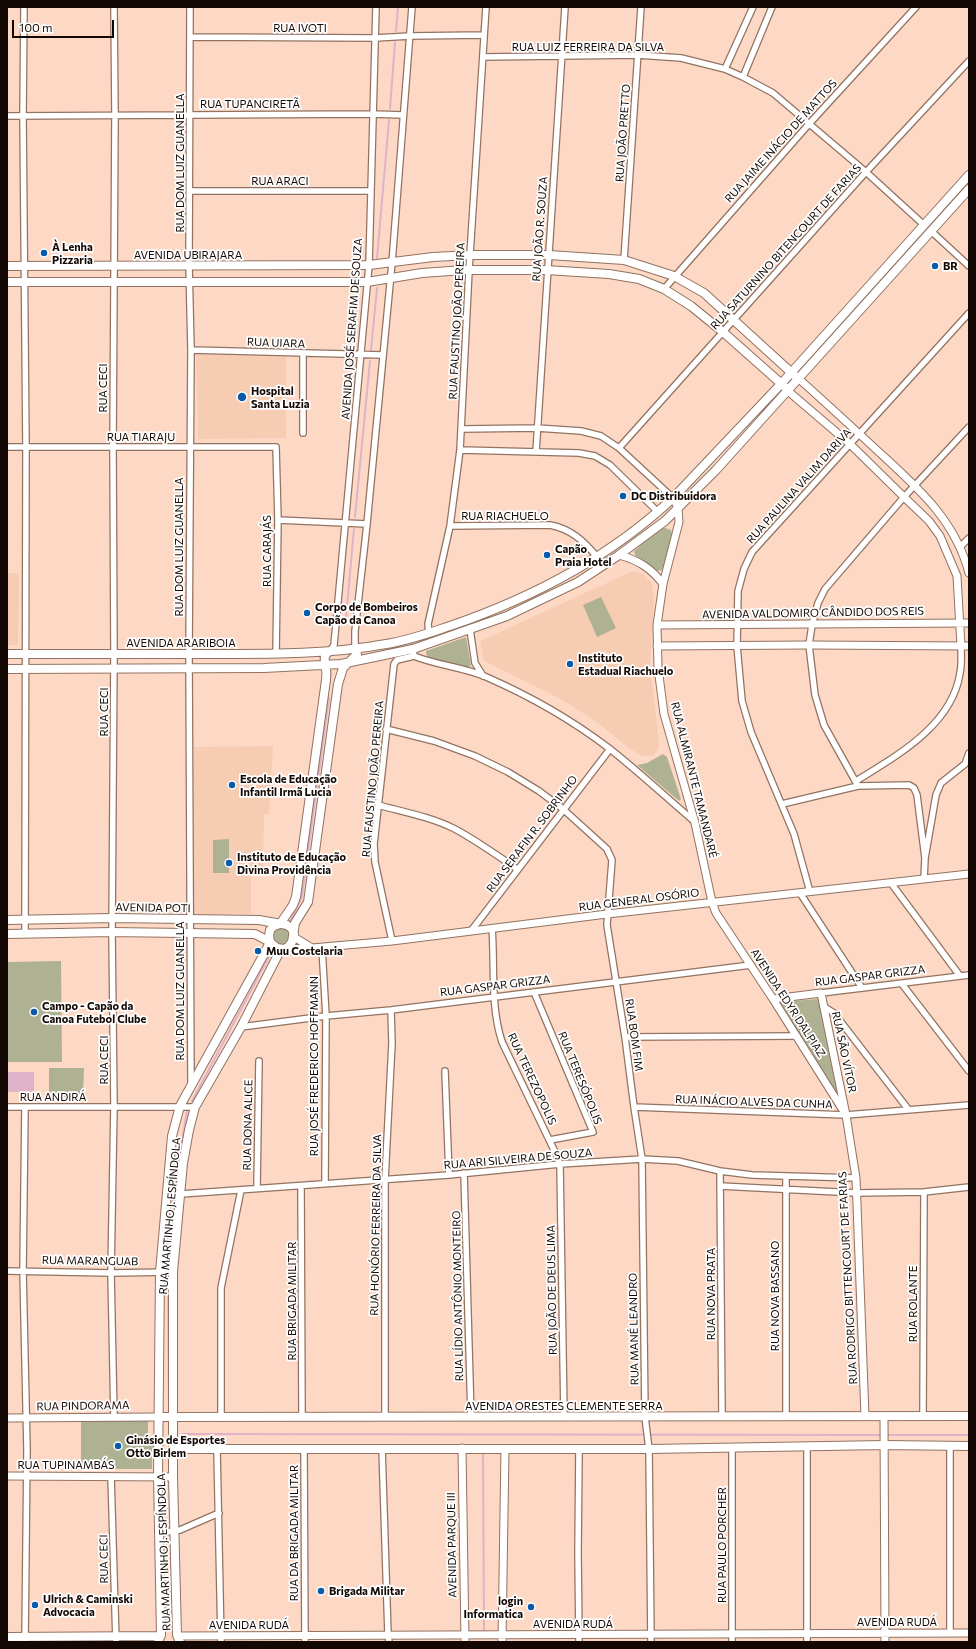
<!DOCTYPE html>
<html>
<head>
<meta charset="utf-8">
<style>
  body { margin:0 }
  #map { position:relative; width:976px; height:1649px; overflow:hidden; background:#fdd9c5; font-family:Commissioner,sans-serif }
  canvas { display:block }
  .frame { position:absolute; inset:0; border:8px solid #130803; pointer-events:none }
  .scale { position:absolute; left:12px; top:20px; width:102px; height:18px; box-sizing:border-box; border:2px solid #130803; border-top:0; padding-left:5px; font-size:12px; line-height:14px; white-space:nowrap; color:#130803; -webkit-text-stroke:3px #fff; paint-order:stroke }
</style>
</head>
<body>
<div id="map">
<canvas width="976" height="1649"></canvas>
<div class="frame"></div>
<div class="scale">100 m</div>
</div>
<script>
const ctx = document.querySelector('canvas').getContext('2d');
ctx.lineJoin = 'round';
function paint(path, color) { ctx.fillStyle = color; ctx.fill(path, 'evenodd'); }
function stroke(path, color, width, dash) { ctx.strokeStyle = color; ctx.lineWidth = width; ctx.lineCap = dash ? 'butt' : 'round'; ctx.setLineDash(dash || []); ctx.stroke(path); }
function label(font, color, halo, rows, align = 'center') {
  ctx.font = font + ' Commissioner,sans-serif'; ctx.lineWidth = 3.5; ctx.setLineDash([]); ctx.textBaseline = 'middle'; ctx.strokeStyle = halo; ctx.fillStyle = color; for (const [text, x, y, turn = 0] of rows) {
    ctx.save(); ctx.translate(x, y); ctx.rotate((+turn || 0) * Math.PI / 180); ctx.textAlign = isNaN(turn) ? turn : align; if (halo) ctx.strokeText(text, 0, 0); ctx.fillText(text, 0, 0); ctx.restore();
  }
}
paint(new Path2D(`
  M196,354L286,357V438L198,439Z
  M633,571L645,575L652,584L654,600L650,666L659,741L658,750L653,756H643L630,749L597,722L559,698L484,661L480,641Z
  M7,573H19L18,645H7Z
  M273,746L269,814H264L263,869H251V914L194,915V747Z`), '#f6ccb3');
paint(new Path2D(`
  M662,527L671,530L672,534L664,569L658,571L636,558L634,551Z
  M601,597L616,628L597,637L583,605Z
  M466,637L471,665L468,668L428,657L426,654V651Z
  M663,754L667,757L681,799L679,801L637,765L647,763Z
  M229,839V873H213V840Z
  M273 936a8 8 0 1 1 16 0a8 8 0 1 1-16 0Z
  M61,961L62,1062H7V962Z
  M818,999L838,1095L779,1002Z
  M49,1068H84L83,1097H49Z
  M81,1421H148V1440H155V1451L152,1452V1469H81Z`), '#aeb293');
paint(new Path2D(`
  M7,1072H34V1092H7Z`), '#dfb2c8');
stroke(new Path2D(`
  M396,31L398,7
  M390,109L395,42
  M377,258L389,120
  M371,350L377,288
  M355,517L370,361
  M346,617L354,529
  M291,920L302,896L329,698
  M192,1101L270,955
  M168,1265L173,1195L187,1111
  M168,1275L169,1411
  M169,1421V1433
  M182,1434L882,1435
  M886,1435H969
  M483,1452L484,1630`), '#dfb2c8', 2);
const minor = new Path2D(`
  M24,7L23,116L26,447L25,934
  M114,7L115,115L113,447L114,654L112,932L114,1106L111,1273L114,1417
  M190,7L189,265L191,350L189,654L191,1085
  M190,37L375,38L410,36L484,35
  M483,57L638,55L681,58L725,69L743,77L773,93L866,172L924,225
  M725,69L753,7
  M743,77L772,7
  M7,116L373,114L403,115
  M190,191H371
  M931,231L969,266
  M624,260L641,7
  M664,289L809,124L916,7
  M191,350L383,355
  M303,354V433
  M462,429L537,428L581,431L601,436L619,448L673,498
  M7,447H276L278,520L276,654
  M619,448L866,172L969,61
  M460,450L579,453L595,456L610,465L658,512
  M536,452L565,7
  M278,520L367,524
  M450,526L550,525C571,529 584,541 597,557
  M960,547L969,538
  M470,629L475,663L483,676
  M429,633L428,624L450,526L460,450L469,270L486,7
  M355,648V631L367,524L392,263L412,7
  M413,649L414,656C436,665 462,667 484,676C528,695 572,720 610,749C639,772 667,798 695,822
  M330,651L334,645L369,265L376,7
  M386,729L434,741L475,756L508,772L539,791L563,809L607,849L612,860L607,925L625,1037L634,1107L642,1159L645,1417L649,1449L651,1642
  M856,781C896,756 952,726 960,673C962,664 961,655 961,646
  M858,786L824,725L815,695L809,645L812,625L818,603L825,589L904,497L969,427
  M782,804L858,786L909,785L914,788L917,795L925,858
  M378,805C404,812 431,817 455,829C477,841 497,855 517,869
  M924,879L925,858L936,795L941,783L965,764L969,753
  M891,883L960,976
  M810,892L794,834L751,732L742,701L737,646L738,591L744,569L752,552L969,313
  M800,893L862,988
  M492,928C495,966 490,1005 502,1042L555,1152L560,1164L564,1416
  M471,931L610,749
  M392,941L375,862L374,844L394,664L397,660L414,656
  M322,948L326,1016L325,1183
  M902,984L969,1071
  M534,992L593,1132L550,1140
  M821,993L969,975
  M823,1006L834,1013L908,1109
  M241,1027L326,1016L391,1010L751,965
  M625,1037L797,1036
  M445,1071L449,1175
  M7,1107H195
  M25,1107L23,1271L27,1449L25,1642
  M634,1107L846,1115L969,1105
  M720,1171L722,1417
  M464,1173L471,1417
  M786,1176V1417
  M301,1186L302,1417
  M720,1186L857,1193L924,1192L969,1187
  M257,1188L259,1061
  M181,1194L449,1175L560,1164L642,1159L678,1161L720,1171L752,1175L856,1178
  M7,1271L111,1273L173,1272
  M923,1416L924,1192
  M385,1417V1180L392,1043L391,1010
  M221,1418V1288L241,1190
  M950,1446V1633
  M807,1447V1642
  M382,1448L388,1635L389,1642
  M732,1448V1642
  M217,1449L221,1642
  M304,1449L305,1642
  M111,1476L116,1642
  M159,1533L180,1530L219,1513
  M579,1642L578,1553L579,1449`);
const tertiary = new Path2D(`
  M799,379C826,403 853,428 880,453C919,489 955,520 969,573
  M788,391L850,444L904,497L929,521L940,536L957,576L961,646
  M673,498L678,508L679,522L663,584L657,625L658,668L664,714L695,823L712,902L716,913L773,999L846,1115
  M619,555C638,560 651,568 663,584
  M657,625L969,623
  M657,646L809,645L969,646
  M294,937L312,948
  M284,949L312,948L392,941L607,914L969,874
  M773,999L821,993L846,1115L856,1178L865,1416
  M884,1417L885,1642
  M7,1418L158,1417
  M462,1448L465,1642
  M7,1476L173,1477
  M178,1636L969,1633
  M502,1642L505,1449`);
const secondary = new Path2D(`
  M7,266L369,265L433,257L471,255H549L624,260L674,276L704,293L794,375
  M7,282H367L422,273L464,270H546L609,274L639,279L664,289L691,306L723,332L785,387
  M7,654C73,654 139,654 205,654C265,654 326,655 386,644C407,641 429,633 450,626C532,598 610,557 673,498L781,384L969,175
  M7,669L264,668L341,664L413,649L507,616L578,582L619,555L665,521L716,470L969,189
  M7,920L113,918L259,920L287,925L292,929L294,934
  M7,934L112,932L255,934L270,942L277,948L284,949L288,947L292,942L295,923L308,902L338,684L343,668L357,654L355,648
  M158,1417L969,1416
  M173,1449H649L884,1445L969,1446
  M7,1637L160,1636
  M158,1642L161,1635L158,1476L160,1272L172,1136L180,1106L264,954L270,942L269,936L270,930L274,926L280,924L293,905L296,897L326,680C326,677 327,673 326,670C326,661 321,657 330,651
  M180,1642L177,1635L173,1477V1272L183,1163L189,1130L195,1107L241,1027L281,949`);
stroke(minor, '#927260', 8);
stroke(tertiary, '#927260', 9);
stroke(secondary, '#927260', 10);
stroke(minor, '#fff', 5.5);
stroke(tertiary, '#fff', 7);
stroke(secondary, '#fff', 8);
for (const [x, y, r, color] of [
  [44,253,4,"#095baa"],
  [935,266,4,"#095baa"],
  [242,397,5,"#095baa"],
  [623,496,4,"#095baa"],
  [547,555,4,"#095baa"],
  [307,613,4,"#095baa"],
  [570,664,4,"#095baa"],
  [232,785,4,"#095baa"],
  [229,863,4,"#095baa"],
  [258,951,4,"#095baa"],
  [34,1012,4,"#095baa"],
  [118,1446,4,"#095baa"],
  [321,1591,4,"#095baa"],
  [35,1605,4,"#095baa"],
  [531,1607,4,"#095baa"]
]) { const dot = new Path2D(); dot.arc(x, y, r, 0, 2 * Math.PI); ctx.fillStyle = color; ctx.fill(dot); stroke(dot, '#fff', 1.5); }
label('11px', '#130803', '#fff', [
  ["RUA IVOTI",300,28],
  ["RUA LUIZ FERREIRA DA SILVA",588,47],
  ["RUA TUPANCIRETÃ",250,104],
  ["RUA JOÃO PRETTO",623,133,-86],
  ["RUA JAIME INÁCIO DE MATTOS",781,141,-48],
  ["RUA DOM LUIZ GUANELLA",180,163,-90],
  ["RUA ARACI",280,181],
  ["RUA JOÃO R. SOUZA",540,229,-86],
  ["RUA SATURNINO BITENCOURT DE FARIAS",786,247,-48],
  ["AVENIDA UBIRAJARA",188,255],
  ["RUA FAUSTINO JOÃO PEREIRA",457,321,-87],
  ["AVENIDA JOSÉ SERAFIM DE SOUZA",352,329,-86],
  ["RUA UIARA",276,343,2],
  ["RUA CECI",103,388,-90],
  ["RUA TIARAJU",141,437],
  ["RUA PAULINA VALIM DARIVA",799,486,-48],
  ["RUA RIACHUELO",505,516],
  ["RUA DOM LUIZ GUANELLA",179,547,-90],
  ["RUA CARAJÁS",267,551,-90],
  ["AVENIDA VALDOMIRO CÂNDIDO DOS REIS",813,613,-1],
  ["AVENIDA ARARIBOIA",181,643],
  ["RUA CECI",104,712,-90],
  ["RUA FAUSTINO JOÃO PEREIRA",373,779,-85],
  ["RUA ALMIRANTE TAMANDARÉ",694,780,76],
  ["RUA SERAFIN R. SOBRINHO",532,834,-53],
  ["RUA GENERAL OSÓRIO",639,900,-7],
  ["AVENIDA POTI",153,908,1],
  ["RUA GASPAR GRIZZA",870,976,-7],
  ["RUA GASPAR GRIZZA",495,986,-7],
  ["RUA DOM LUIZ GUANELLA",180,991,-90],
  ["AVENIDA EDYR DALPIAZ",788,1003,57],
  ["RUA BOM FIM",634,1035,82],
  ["RUA SÃO VÍTOR",844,1052,78],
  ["RUA CECI",104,1060,-90],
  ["RUA JOSÉ FREDERICO HOFFMANN",314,1066,-90],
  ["RUA TERESÓPOLIS",580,1078,68],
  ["RUA TEREZOPOLIS",532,1079,65],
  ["RUA ANDIRÁ",53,1097],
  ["RUA INÁCIO ALVES DA CUNHA",754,1102,2],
  ["RUA DONA ALICE",248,1125,-89],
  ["RUA ARI SILVEIRA DE SOUZA",518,1159,-5],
  ["RUA MARTINHO J. ESPÍNDOLA",170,1216,-85],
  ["RUA HONÓRIO FERREIRA DA SILVA",376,1225,-89],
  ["RUA MARANGUAB",90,1261,1],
  ["RUA RODRIGO BITTENCOURT DE FARIAS",848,1278,-93],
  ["RUA JOÃO DE DEUS LIMA",552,1290,-91],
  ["RUA NOVA PRATA",711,1294,-90],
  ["RUA LÍDIO ANTÔNIO MONTEIRO",458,1296,-91],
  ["RUA NOVA BASSANO",775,1296,-90],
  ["RUA BRIGADA MILITAR",292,1301,-90],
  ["RUA ROLANTE",913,1304,-90],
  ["RUA MANÉ LEANDRO",634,1329,-91],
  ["RUA PINDORAMA",83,1406,-1],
  ["AVENIDA ORESTES CLEMENTE SERRA",564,1406],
  ["RUA TUPINAMBÁS",66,1465],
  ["RUA DA BRIGADA MILITAR",294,1533,-90],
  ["AVENIDA PARQUE III",452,1545,-91],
  ["RUA PAULO PORCHER",722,1545,-90],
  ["RUA MARTINHO J. ESPÍNDOLA",164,1552,-92],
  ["RUA CECI",104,1559,-91],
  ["AVENIDA RUDÁ",897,1622],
  ["AVENIDA RUDÁ",573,1624],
  ["AVENIDA RUDÁ",249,1625]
]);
label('bold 11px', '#130803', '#fff', [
  ["À Lenha",52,247],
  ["Pizzaria",52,260],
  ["BR",943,266],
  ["Hospital",251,391],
  ["Santa Luzia",251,404],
  ["DC Distribuidora",631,496],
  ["Capão",555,549],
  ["Praia Hotel",555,562],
  ["Corpo de Bombeiros",315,607],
  ["Capão da Canoa",315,620],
  ["Instituto",578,658],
  ["Estadual Riachuelo",578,671],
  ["Escola de Educação",240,779],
  ["Infantil Irmã Lucia",240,792],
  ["Instituto de Educação",237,857],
  ["Divina Providência",237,870],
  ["Muu Costelaria",266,951],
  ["Campo - Capão da",42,1006],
  ["Canoa Futebol Clube",42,1019],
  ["Ginásio de Esportes",126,1440],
  ["Otto Birlem",126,1453],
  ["Brigada Militar",329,1591],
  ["Ulrich & Caminski",43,1599],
  ["Advocacia",43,1612],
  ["login",523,1601,"right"],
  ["Informatica",523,1614,"right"]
], 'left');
</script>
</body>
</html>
